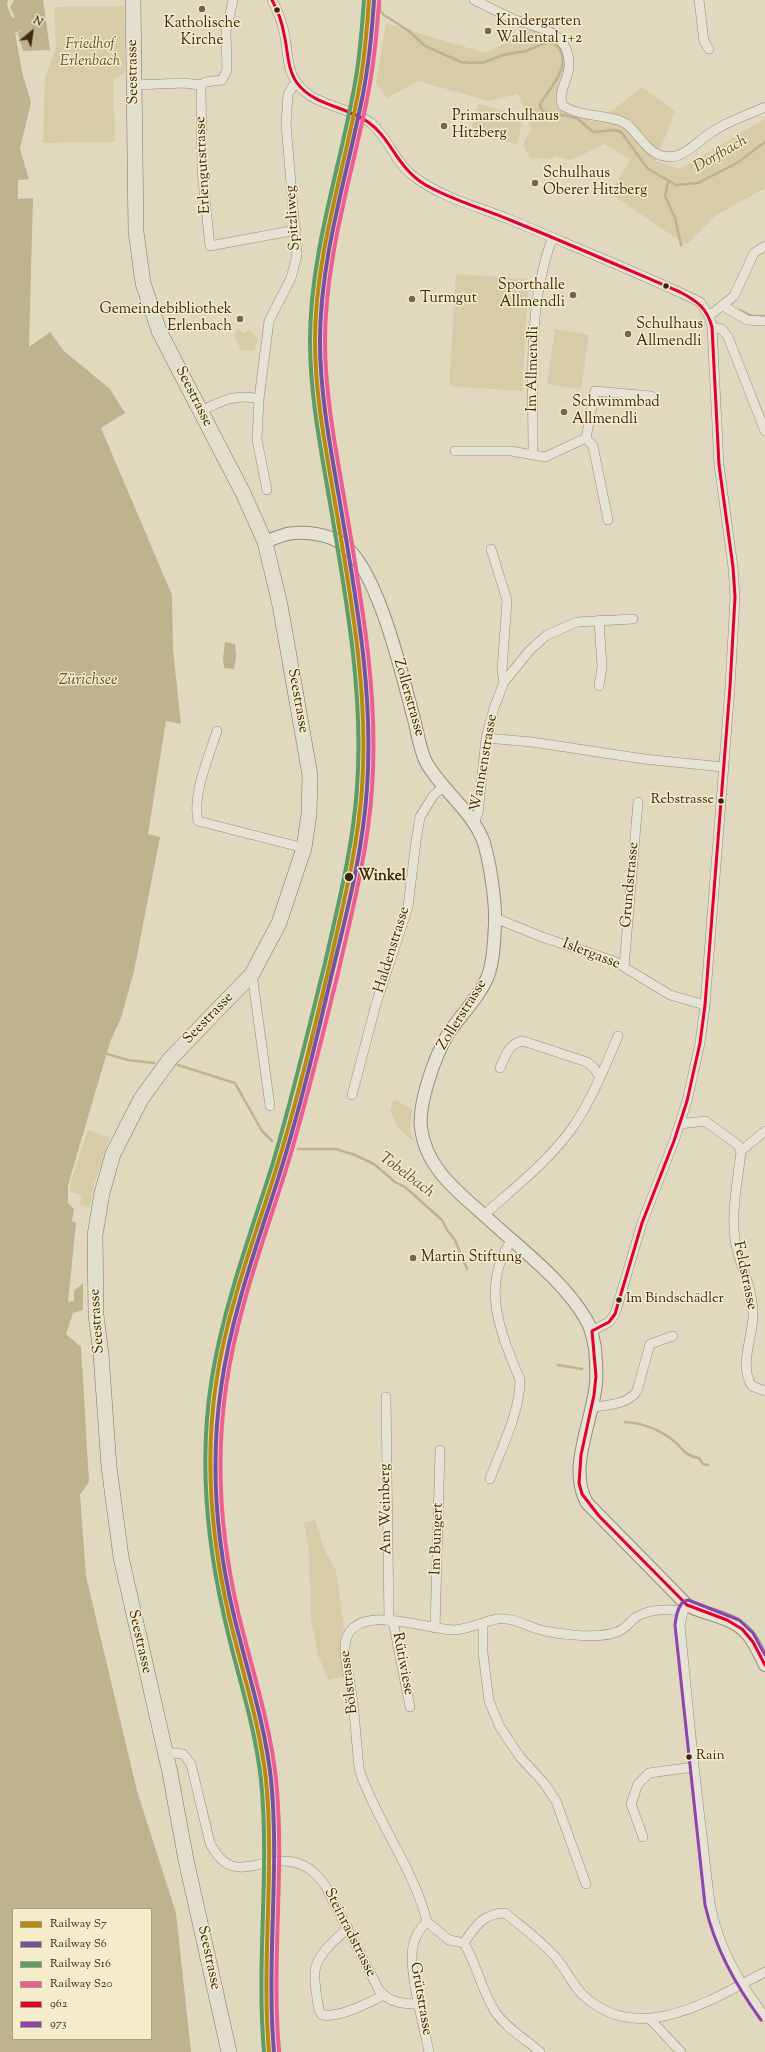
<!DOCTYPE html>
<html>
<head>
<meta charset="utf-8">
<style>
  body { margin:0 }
  #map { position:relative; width:765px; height:2052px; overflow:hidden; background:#e0d9be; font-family:"Sorts Mill Goudy",serif }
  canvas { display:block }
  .legend { position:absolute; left:12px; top:1908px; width:140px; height:132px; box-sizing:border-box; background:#f5eccb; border:1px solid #aa9e80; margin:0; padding:5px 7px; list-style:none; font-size:12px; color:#3a280f }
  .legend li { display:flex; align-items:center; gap:8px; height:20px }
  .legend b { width:20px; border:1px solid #aa9e80 }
  .north { position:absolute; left:12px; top:12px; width:40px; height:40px; -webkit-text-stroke:3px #f5eccb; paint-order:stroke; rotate:30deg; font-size:11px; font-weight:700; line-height:16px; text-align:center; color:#3a280f }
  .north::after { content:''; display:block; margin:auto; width:14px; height:18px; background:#3a280f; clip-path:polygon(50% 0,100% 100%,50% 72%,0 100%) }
</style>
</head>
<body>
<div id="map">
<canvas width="765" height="2052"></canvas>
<ul class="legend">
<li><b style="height:5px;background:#b98a10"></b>Railway S7</li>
<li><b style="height:5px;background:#7751a1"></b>Railway S6</li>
<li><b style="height:5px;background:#5c9c65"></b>Railway S16</li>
<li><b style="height:5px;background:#f05b94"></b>Railway S20</li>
<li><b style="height:5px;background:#e4002b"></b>962</li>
<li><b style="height:5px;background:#8e44ad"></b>973</li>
</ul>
<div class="north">N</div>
</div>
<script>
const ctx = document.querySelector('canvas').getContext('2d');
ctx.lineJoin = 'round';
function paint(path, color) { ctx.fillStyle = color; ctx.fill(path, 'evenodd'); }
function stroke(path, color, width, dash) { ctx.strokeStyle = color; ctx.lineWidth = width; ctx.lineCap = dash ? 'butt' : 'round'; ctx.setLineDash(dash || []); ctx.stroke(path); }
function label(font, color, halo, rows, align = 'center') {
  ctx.font = font + ' "Sorts Mill Goudy",serif'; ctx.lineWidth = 3; ctx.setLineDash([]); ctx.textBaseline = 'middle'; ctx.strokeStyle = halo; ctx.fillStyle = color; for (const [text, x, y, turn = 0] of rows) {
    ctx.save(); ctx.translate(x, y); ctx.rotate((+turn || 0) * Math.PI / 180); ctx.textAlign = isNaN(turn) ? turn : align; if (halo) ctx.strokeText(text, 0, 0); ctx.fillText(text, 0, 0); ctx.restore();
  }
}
paint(new Path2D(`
  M124,6L125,72L113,81L115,142L43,143L45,78L56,48L54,7Z
  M537,16L551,22L570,48L560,93L575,114L600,120L642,87L675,111L656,161L680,169L765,119V188L715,216L686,245L610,193L630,160L605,144L571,160L553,156L554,159L530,158L523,145L531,129L518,94L489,101L418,81L387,98L376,83L386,23L485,53L529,31Z
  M478,104L524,116L517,144L471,132Z
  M456,274L529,279L522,391L449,386Z
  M239,329L244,333L250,330L258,339L254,351L241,350L234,335Z
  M555,329L589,335L581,389L547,384Z
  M394,1099L412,1109L410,1131L414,1141C402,1134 394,1123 390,1110Z
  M88,1130L110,1137L95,1181L90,1207L80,1205L82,1195L71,1192L70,1184Z
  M315,1520L325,1551L336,1570L344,1627L341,1637L345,1676L328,1680L318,1655L311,1621L309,1551L304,1523Z`), '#d7cca7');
paint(new Path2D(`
  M0,0H8L7,5L12,18L15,17L10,7L14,0H43L50,50L23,51L18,33L24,29L15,33L23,76L31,102L20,149L29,179L18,180V199L33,198L29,347L50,332L64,351L110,389L125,413L101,428L172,595L173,650L181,724L166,721L148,834L160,837L134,971L121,1018L110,1042L68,1185V1203L74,1209L72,1221L76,1223L68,1302L74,1301V1291L83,1283V1310L73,1313L66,1334L81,1347L89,1482L80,1495L86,1576L137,1791L176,1913L191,2052H0ZM13,1909H151V2039H13Z
  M225,642L235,644L236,656L234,669L224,668L223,658Z`), '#bfb28e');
stroke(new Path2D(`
  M380,0V10L384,15L409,31L425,46L461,62L471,63L485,62L503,55L526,51L547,42L554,43C576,61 551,87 540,104L542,111L577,118L593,132L614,130L621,132L648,169L676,185L698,183L737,163L765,142
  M668,182L665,196L675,218L681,245
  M739,310L752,316H765
  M107,1054L128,1060L154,1063
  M178,1065L235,1083L262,1131L272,1141
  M298,1149H336L355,1155L374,1164L395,1182L405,1187L442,1220L447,1230L455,1240L467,1269
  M558,1365L582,1369
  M625,1422C643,1423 660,1430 674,1441C684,1449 684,1456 699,1458L703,1464L708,1465`), '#bfb28e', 2.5);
const minor = new Path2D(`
  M272,0C278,11 283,24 285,37C288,53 287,70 297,83C315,108 348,105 371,123C388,137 394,161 412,175C441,198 477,206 511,220C574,247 638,272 700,302L709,316L712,327L719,465L733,567L735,597L730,687L705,1005L700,1043L687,1101L674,1141L642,1223L615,1314L609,1322L592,1331
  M474,0C487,6 500,13 513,19C537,28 567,30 569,62C571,78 556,91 563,106C581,117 602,114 621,121C635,126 642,147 657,154C681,165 695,142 712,132C728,121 748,115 765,107
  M699,0L704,41L709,49
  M133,85L184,83L201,85L205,82L222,80L227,70L226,32L233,0
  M201,85L202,171L210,246L296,230
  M723,306L747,320L765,321
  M709,316L734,296L754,253L765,246
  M712,327L722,329L728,337L765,431
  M259,399L269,321L291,278L297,255L286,124L288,94L296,81
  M201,411C221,401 236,393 259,399L257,440L267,490
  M586,438L595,391L651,396
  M586,438L593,446L608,520
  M455,451H511L545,457L586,438
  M533,454C533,382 527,307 552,239
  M491,549L507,600L502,671L504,682
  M599,686L602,667L599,620
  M217,731C209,756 192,795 198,821L304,848
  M486,738L532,742L644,759L723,767
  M474,823L478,813L486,738L494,708L504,682L530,650L547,635L577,622L633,619
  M495,918L542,937L614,961L670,995L705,1005
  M624,967L638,802
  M252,974L270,1106
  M500,1068C506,1055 509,1043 523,1041L587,1062L594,1068L600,1078
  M352,1095L376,1004L408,907L416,841L420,817L433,796L443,787
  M680,1124L705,1121L738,1145L741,1151
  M741,1151C738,1180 731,1211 735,1240C739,1266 754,1287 753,1317C752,1338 739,1367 752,1386L765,1391
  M741,1151L765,1131
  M484,1215C515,1187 549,1161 573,1127C592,1099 605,1067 618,1036
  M386,1397L389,1621
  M593,1407C608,1405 627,1405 637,1391L650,1344L673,1336
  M490,1479C501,1449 520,1412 520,1380C501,1333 480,1288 511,1241
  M685,1607L683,1612L680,1625L694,1767L710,1904C719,1949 738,1981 765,2017
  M393,1621L410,1707
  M483,1624V1653L489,1701L500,1727L520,1757L544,1783L556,1801L586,1884
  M435,1628L440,1450
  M165,1752L183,1754L191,1764L210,1843C233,1890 263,1852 297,1863C310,1867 317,1875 325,1885L379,1990C390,2003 402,2004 419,2004
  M643,1837L631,1804L638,1784L649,1773L694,1767
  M427,1922C414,1869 378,1824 360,1772C358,1764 358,1755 357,1746C355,1725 354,1704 350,1684C348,1667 338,1641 353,1628C375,1609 428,1629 453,1630C468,1630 483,1621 498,1619C514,1617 529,1628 545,1631C564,1635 599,1639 617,1632C625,1629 629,1623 635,1618C647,1609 669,1608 683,1612
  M348,1928C336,1939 316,1955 315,1972C314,1984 317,1998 319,2010L322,2015C340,2018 368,2003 384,1995
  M464,1943C475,1926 484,1913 505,1913C523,1928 542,1941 557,1959C566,1970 572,1984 582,1994C637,2048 711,2000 765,1972
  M464,1943C477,1965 482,1992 496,2013C508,2030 526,2039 540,2052
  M649,2018L681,2052
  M429,2052C424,2026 408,1970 413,1946C415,1937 420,1928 427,1922L449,1940L464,1943`);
const tertiary = new Path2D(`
  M265,542C272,539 280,536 287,534C305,531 330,534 344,545C379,572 403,679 415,723C418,735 420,750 426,762C442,791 473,811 484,843C490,863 496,902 495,924C494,941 494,959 488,976C479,998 461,1014 448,1034C435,1056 418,1103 421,1128C426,1168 457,1191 485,1216C518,1247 564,1280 587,1321C592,1330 593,1338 595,1348C596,1360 597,1372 596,1383C593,1421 567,1468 587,1503L687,1605C707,1616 733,1616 748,1635C755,1643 760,1655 765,1665`);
const primary = new Path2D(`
  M133,0L136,232L143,283L159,331L243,493L265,542L280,605L310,775L309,814L304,848L279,923L252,974L170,1059L141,1099L113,1154L102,1193L95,1235L96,1315L101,1354L109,1467L121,1557L170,1773L186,1860L229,2052`);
stroke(minor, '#958e7d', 10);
stroke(tertiary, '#958e7d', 14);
stroke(primary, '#7d7765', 16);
stroke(minor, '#e6e2d5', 9);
stroke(tertiary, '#e6e2d5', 12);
stroke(primary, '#e2dece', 15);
stroke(new Path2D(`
  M272,0C278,11 282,22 284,34C288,50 287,69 297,83C314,106 346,106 368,122C391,138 396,166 424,184C451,200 482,208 510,220C567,243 624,268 680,292C697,301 707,308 712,327L719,465L733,567L735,597L730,687L705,1005L700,1043L687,1101L674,1141L642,1223L615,1314L609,1322L592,1331L596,1376L594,1395L581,1455L579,1483L582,1494L599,1516L687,1605L727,1620L742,1629L753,1642L765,1665`), '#e4002b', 3);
stroke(new Path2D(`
  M761,2020C735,1984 715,1948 705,1905L675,1625C676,1617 678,1601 688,1600L739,1620L753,1633L765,1655`), '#8e44ad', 3);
stroke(new Path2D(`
  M269,2052C261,1961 275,1870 266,1780C260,1724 242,1671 229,1616C211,1538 204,1457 217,1377C228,1308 253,1242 274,1176C296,1106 313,1034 330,963C343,905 358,847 362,788C369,690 350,593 334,497C325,445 315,393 315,341C315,253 345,169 360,83C365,56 367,28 369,0`), '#b98a10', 4);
stroke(new Path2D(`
  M274,2052C266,1961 280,1870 271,1779C265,1724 247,1670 234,1616C216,1541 210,1464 221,1388C231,1315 257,1245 279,1176C300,1109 316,1041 332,973C347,912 363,851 367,788C374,690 355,593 339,497C330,446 320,393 320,341C320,257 347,176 363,94C369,63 372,32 374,0`), '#7751a1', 4);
stroke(new Path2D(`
  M264,2052C256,1961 270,1870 261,1780C255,1724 236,1671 224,1616C206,1538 199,1457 212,1377C224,1305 250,1235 272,1166C292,1099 308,1031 325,963C338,905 353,847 357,788C364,690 345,593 329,497C320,445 310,393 310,341C310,253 340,169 355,83C360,56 362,28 364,0`), '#5c9c65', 4);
stroke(new Path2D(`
  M279,2051C271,1961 285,1870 276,1779C270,1723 252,1670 239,1616C221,1541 215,1464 226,1387C236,1315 262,1245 284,1176C305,1109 321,1041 338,973C352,912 368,851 372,788C379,690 360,593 344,497C335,446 325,393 325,341C325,257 352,176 368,94C374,63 377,32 379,1`), '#f05b94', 4);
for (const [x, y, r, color] of [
  [202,9,4,"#74664c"],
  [277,10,3.5,"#3a280f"],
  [488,31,4,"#74664c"],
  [444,126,4,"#74664c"],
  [535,183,4,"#74664c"],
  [666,286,3.5,"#3a280f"],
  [573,295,4,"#74664c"],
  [412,299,4,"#74664c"],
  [240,319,4,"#74664c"],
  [628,334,4,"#74664c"],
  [564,412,4,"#74664c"],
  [721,801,3.5,"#3a280f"],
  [349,877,5,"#3a280f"],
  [413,1258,4,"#74664c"],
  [619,1300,3.5,"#3a280f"],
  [689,1757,3.5,"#3a280f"]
]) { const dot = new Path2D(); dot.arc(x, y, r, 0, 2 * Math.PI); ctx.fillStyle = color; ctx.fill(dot); stroke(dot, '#f5eccb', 1.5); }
label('14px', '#3a280f', '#f5eccb', [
  ["Rebstrasse",714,801,"right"],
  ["Im Bindschädler",626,1300],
  ["Rain",696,1757]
], 'left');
label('15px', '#3a280f', '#f5eccb', [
  ["Kindergarten",496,22],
  ["Wallental 1+2",496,39],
  ["Katholische",202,24,"center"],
  ["Kirche",202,41,"center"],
  ["Primarschulhaus",452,117],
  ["Hitzberg",452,134],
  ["Schulhaus",543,174],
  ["Oberer Hitzberg",543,191],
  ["Sporthalle",565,286,"right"],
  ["Allmendli",565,303,"right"],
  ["Turmgut",420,299],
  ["Gemeindebibliothek",232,310,"right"],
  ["Erlenbach",232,327,"right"],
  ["Schulhaus",636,325],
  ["Allmendli",636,342],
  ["Schwimmbad",572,403],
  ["Allmendli",572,420],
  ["Martin Stiftung",421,1258]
], 'left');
label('italic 15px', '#604e30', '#f5eccb', [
  ["Friedhof",90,45],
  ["Erlenbach",90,62]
]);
label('15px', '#3a280f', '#f5eccb', [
  ["Seestrasse",134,72,-91],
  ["Erlengutstrasse",204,165,-93],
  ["Spitzliweg",294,218,-94],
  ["Im Allmendli",534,369,-89],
  ["Seestrasse",193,397,63],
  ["Zollerstrasse",408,698,74],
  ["Seestrasse",297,701,80],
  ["Wannenstrasse",485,763,-80],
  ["Grundstrasse",631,885,-85],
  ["Haldenstrasse",393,950,-73],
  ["Islergasse",591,955,21],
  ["Zollerstrasse",463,1015,-58],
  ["Seestrasse",209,1019,-46],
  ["Feldstrasse",744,1276,78],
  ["Seestrasse",98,1321,-94],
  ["Am Weinberg",387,1509,-91],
  ["Im Bungert",438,1539,-88],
  ["Seestrasse",139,1642,77],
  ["Rütiwiese",402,1664,79],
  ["Bölstrasse",350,1682,-97],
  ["Steinradstrasse",349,1933,63],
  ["Seestrasse",208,1958,78],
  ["Grütstrasse",420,1999,80]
]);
label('bold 15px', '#3a280f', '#f5eccb', [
  ["Winkel",358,877]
], 'left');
label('italic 16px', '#5e4d2f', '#f5eccb', [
  ["Dorfbach",721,155,-30],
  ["Zürichsee",88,681],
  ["Tobelbach",406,1176,37]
]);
</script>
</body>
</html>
